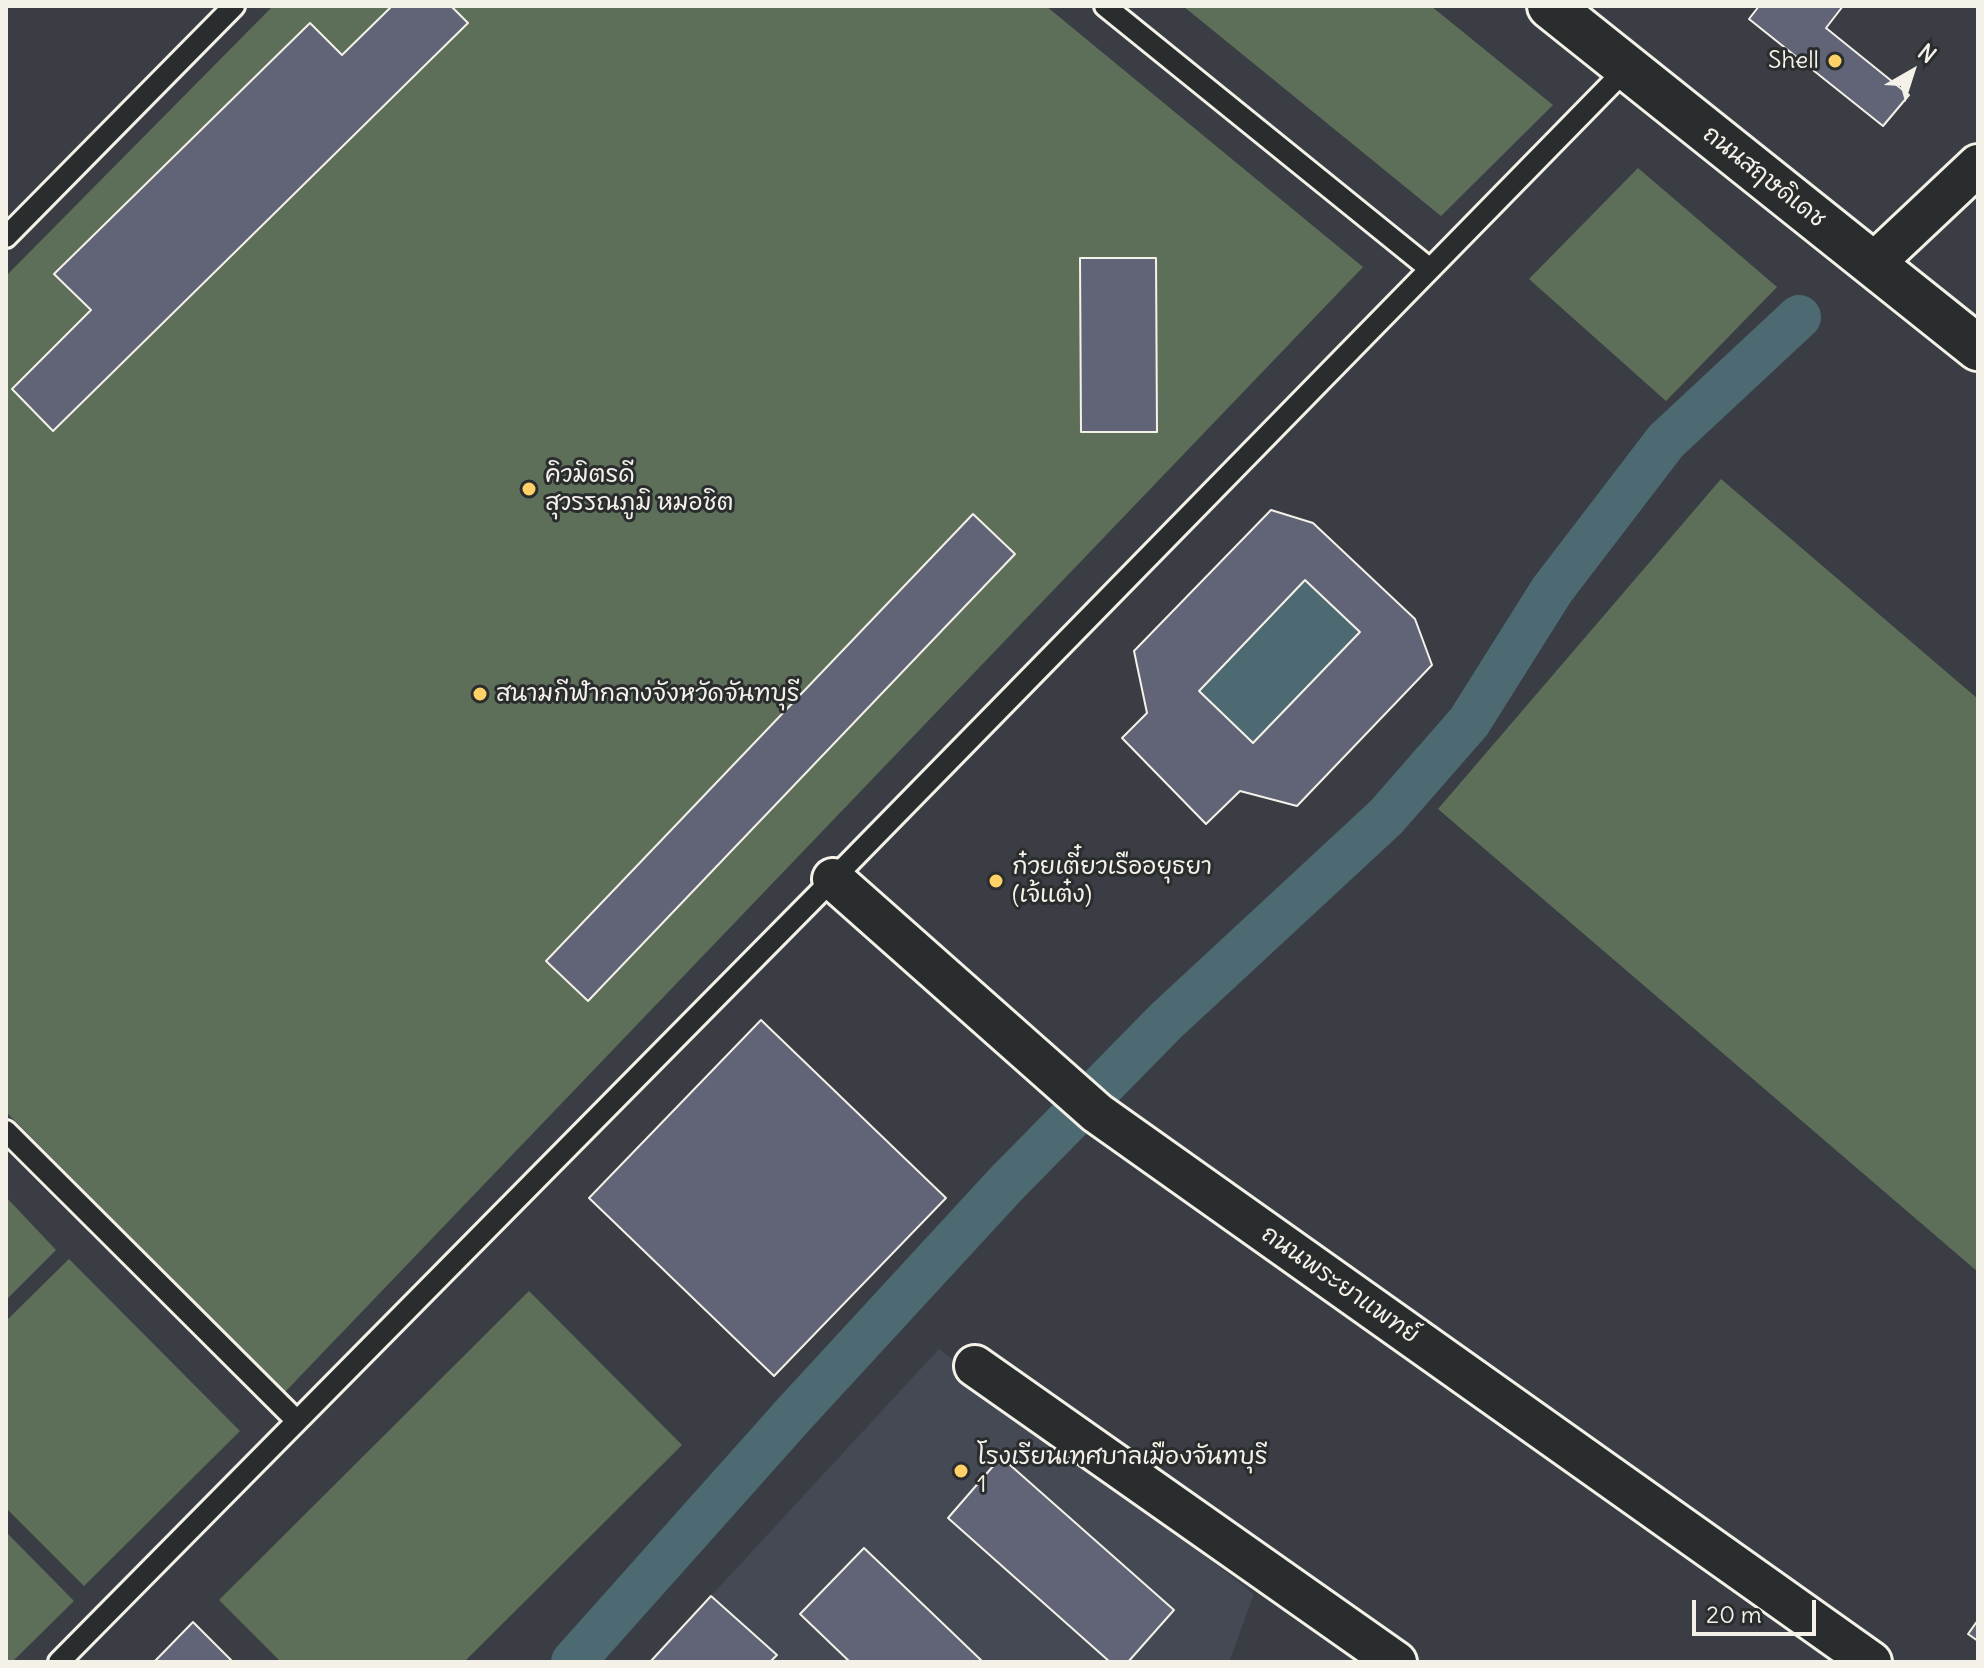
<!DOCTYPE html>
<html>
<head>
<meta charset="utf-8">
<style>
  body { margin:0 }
  #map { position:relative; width:1984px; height:1668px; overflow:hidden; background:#3a3e44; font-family:Delius,sans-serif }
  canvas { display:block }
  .frame { position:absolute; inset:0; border:8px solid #f4f1e8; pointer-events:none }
  .north { position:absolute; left:1872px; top:32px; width:80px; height:80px; -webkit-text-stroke:6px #2a2d2e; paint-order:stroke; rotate:39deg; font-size:22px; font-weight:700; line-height:32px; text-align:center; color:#f4f1e8 }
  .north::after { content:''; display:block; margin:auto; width:28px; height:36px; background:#f4f1e8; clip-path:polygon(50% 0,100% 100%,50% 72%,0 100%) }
  .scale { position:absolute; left:1692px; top:1600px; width:124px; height:36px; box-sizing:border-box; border:4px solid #f4f1e8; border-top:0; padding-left:10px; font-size:24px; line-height:28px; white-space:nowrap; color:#f4f1e8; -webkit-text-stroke:6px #2a2d2e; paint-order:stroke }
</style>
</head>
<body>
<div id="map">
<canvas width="1984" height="1668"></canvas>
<div class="frame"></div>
<div class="north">N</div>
<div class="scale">20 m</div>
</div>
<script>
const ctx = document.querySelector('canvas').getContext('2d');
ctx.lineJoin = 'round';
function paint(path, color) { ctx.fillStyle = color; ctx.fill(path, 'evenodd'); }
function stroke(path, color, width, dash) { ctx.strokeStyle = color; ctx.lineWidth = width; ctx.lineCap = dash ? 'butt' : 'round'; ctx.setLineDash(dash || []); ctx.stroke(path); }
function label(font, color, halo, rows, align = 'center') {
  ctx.font = font + ' Delius,"Playpen Sans Thai",sans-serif'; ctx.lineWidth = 6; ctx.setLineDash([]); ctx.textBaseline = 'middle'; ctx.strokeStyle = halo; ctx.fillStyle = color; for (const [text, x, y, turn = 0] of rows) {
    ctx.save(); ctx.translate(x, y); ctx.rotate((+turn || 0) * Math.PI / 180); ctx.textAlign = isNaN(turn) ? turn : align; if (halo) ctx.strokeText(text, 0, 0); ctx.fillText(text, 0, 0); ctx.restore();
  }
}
paint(new Path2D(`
  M939,1349L1254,1594L1229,1662H650Z`), '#454953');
paint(new Path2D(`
  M273,6H1046L1363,267L285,1392L6,1112V276Z
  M1183,6H1431L1553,105L1441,216Z
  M1638,168L1777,287L1666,401L1529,279Z
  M1721,479L1978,699V1272L1438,809Z
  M6,1197L56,1250L6,1300Z
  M69,1259L240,1431L84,1586L6,1508V1321Z
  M529,1291L682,1445L464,1662H281L219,1600Z
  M6,1532L74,1601L12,1662H6Z`), '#5e6f59');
const water = new Path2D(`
  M1305,580L1360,632L1253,743L1199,691Z`);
paint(water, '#4d6a72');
stroke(water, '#90a0a1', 2);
stroke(new Path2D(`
  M573,1662L795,1413L1005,1185L1166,1021L1386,817L1469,722L1552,590L1666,441L1799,317`), '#4d6a72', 44);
const building = new Path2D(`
  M392,6H451L468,23L53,431L12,389L91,310L54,274L310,23L342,55Z
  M1759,6H1843L1826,28L1909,95L1883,126L1749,19Z
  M1080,258H1156L1157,432H1081Z
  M1271,510L1313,523L1415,619L1432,665L1297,806L1240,791L1206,824L1122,738L1147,713L1134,651ZM1305,580L1360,632L1253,743L1199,691Z
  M973,514L1015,554L588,1001L546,961Z
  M761,1020L946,1198L774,1376L589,1198Z
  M1001,1457L1174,1610L1128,1662H1110L948,1518Z
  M864,1548L983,1662H850L800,1614Z
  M711,1596L777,1655L770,1662H650Z
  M1978,1620V1641L1968,1634Z
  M193,1622L233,1662H154Z`);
paint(building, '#606476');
stroke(building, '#f4f1e8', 2);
const service = new Path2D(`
  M1105,6L1430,269
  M6,237L234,6
  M6,1131L297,1421
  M59,1662L833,879L1627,68`);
const minor = new Path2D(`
  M1874,263L1978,165
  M833,879L1097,1113L1871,1662
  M975,1366L1396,1662`);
const tertiary = new Path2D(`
  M1550,6L1978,348`);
stroke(service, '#f4f1e8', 26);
stroke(minor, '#f4f1e8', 46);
stroke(tertiary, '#f4f1e8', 50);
stroke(service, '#2a2d2e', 20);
stroke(minor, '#2a2d2e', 40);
stroke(tertiary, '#2a2d2e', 44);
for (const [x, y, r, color] of [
  [1835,61,8,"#ffd166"],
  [529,489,8,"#ffd166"],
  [480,694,8,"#ffd166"],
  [996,881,8,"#ffd166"],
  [961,1471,8,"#ffd166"]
]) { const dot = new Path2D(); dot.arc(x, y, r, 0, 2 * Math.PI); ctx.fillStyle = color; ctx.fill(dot); stroke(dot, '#2a2d2e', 3); }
label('24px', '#f4f1e8', '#2a2d2e', [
  ["Shell",1819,61,"right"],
  ["คิวมิตรดี",545,475],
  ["สุวรรณภูมิ หมอชิต",545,503],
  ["สนามกีฬากลางจังหวัดจันทบุรี",496,694],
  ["ก๋วยเตี๋ยวเรืออยุธยา",1012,867],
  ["(เจ้แต๋ง)",1012,895],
  ["โรงเรียนเทศบาลเมืองจันทบุรี",977,1457],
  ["1",977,1485]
], 'left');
label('24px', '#f4f1e8', '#2a2d2e', [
  ["ถนนสฤษดิเดช",1764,177,38],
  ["ถนนพระยาแพทย์",1340,1285,35]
]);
</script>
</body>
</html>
